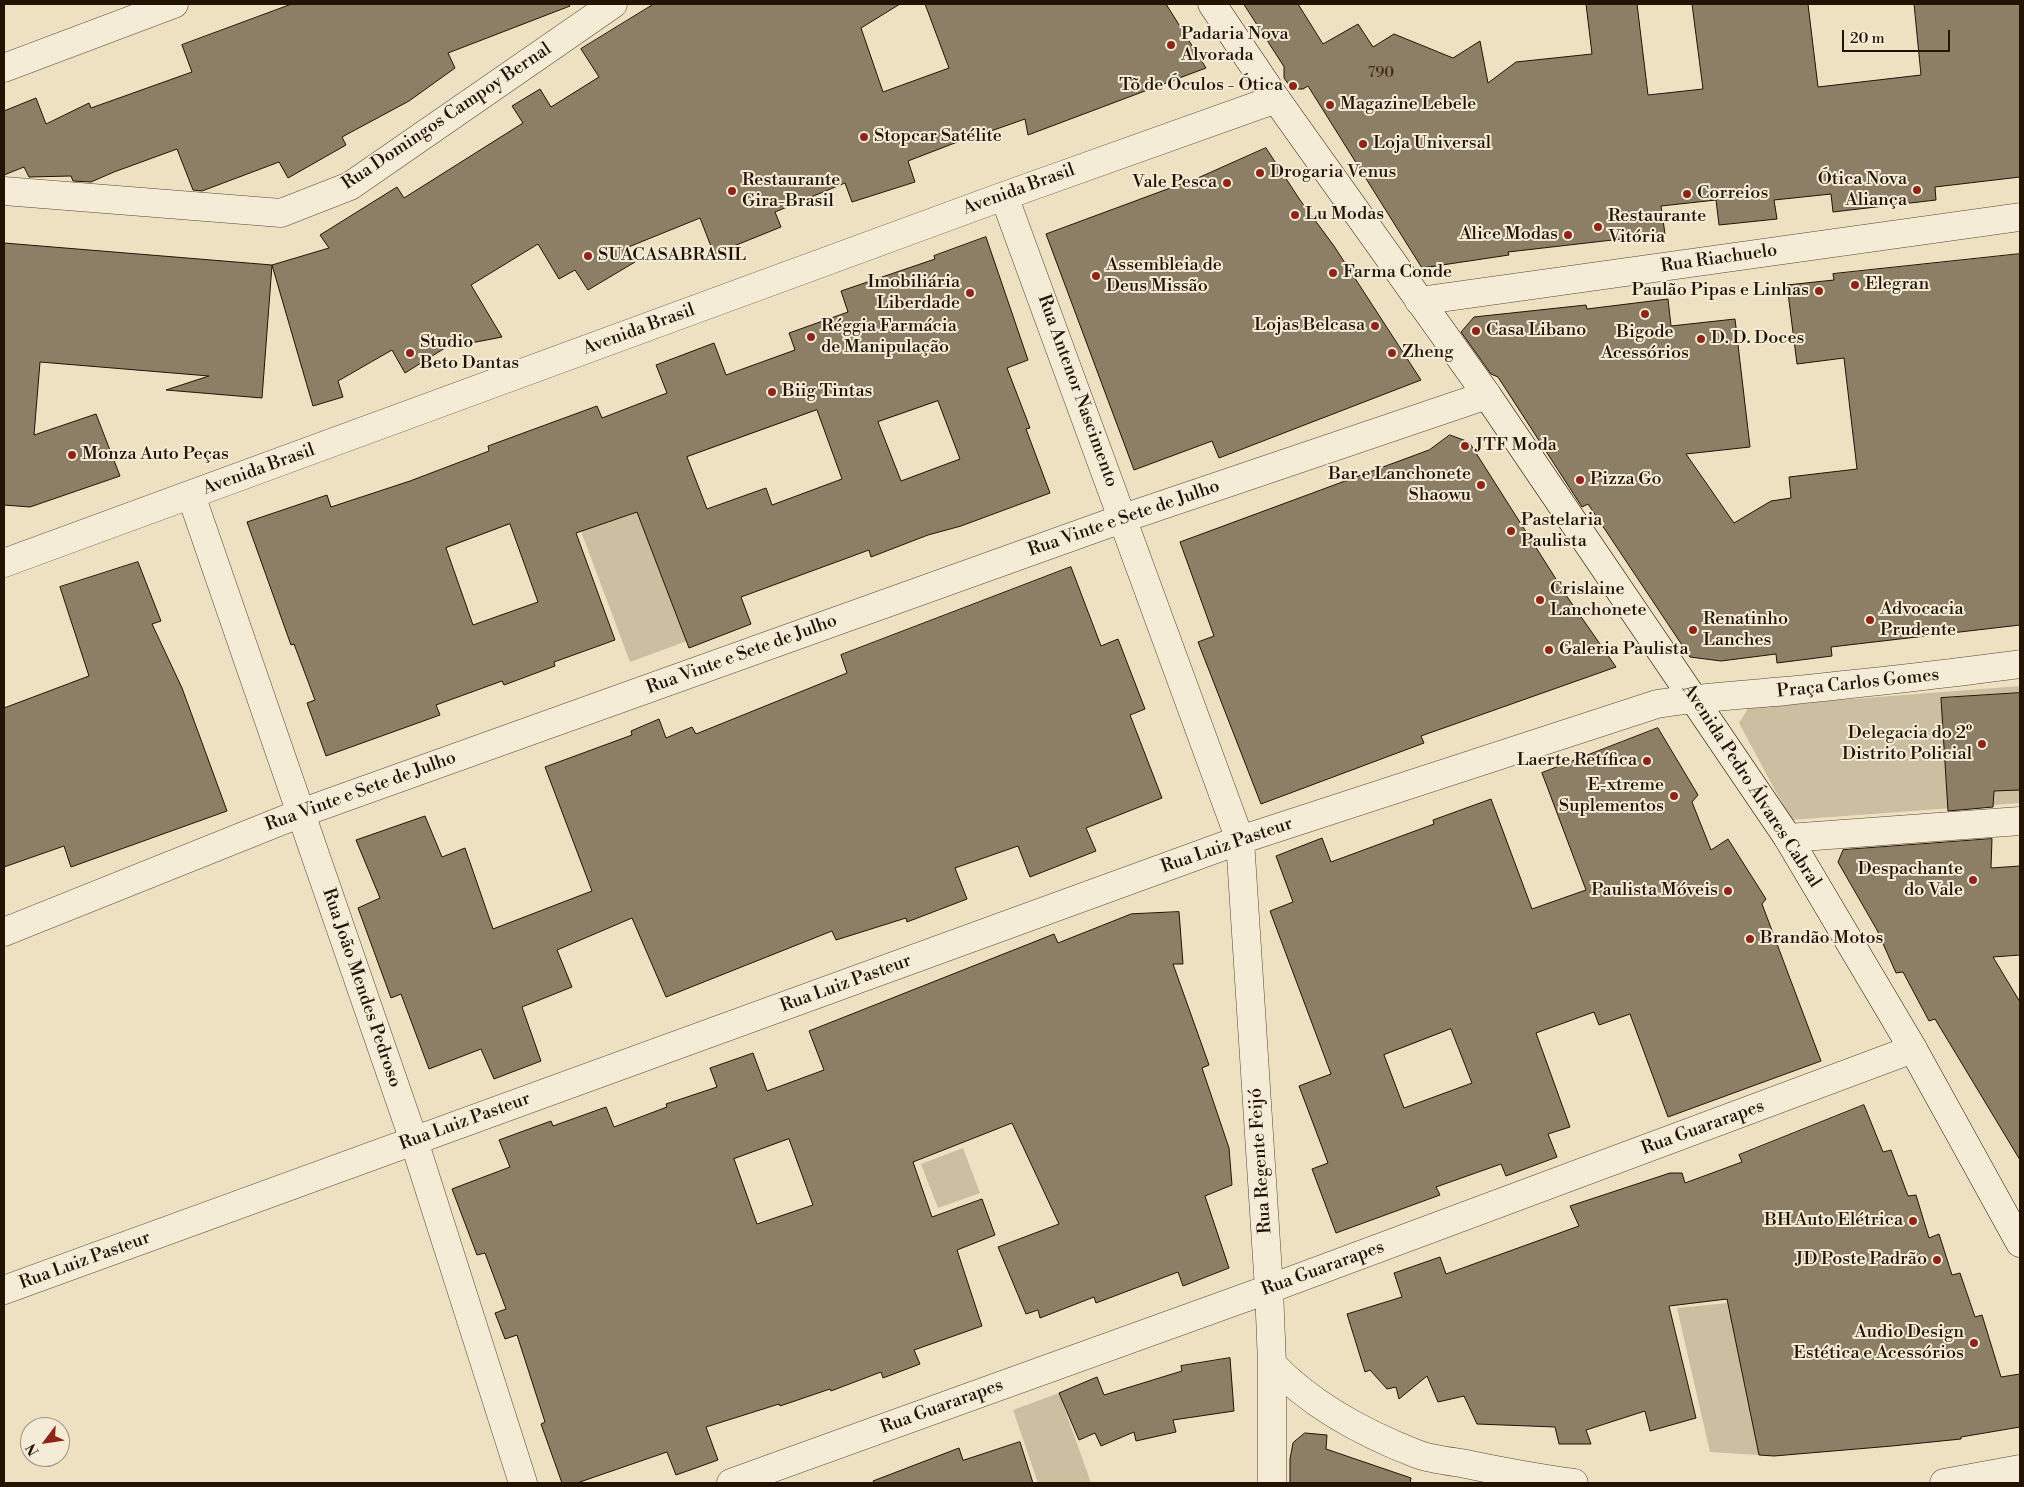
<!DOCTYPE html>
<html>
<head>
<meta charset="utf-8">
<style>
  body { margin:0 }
  #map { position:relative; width:2024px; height:1487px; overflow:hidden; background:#eee1c2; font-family:"Libre Bodoni",serif }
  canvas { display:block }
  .frame { position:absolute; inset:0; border:5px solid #231302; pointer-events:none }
  .north { position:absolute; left:20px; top:1417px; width:50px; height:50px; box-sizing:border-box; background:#f4ecd7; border:1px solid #a09582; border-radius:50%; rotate:239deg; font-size:14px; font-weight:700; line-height:20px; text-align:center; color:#231302 }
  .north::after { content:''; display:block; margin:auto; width:18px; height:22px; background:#8f2418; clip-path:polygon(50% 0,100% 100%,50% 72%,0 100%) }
  .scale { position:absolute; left:1842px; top:30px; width:108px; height:22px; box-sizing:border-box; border:2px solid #231302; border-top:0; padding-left:6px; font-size:15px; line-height:18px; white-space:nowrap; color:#231302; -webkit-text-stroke:4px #f4ecd7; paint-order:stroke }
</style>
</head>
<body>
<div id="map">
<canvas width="2024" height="1487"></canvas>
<div class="frame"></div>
<div class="north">N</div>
<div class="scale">20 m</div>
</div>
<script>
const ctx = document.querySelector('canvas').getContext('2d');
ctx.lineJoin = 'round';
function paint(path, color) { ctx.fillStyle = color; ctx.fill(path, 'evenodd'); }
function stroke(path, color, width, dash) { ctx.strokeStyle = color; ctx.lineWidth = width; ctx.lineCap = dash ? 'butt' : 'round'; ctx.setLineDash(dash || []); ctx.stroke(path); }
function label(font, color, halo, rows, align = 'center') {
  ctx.font = font + ' "Libre Bodoni",serif'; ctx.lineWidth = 4; ctx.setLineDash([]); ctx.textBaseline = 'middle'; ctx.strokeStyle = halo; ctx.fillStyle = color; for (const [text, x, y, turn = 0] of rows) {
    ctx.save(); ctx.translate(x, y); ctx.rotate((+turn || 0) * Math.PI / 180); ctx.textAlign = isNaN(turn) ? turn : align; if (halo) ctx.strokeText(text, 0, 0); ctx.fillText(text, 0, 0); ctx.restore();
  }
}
paint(new Path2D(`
  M637,512L687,641L630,662L581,531Z
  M2020,686V803L1791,820L1739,723L1749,707Z
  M963,1148L980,1193L938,1208L921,1164Z
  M1728,1303L1759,1455L1710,1452L1677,1308Z
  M1059,1393L1091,1483H1038L1013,1410Z`), '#cbbea1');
const building = new Path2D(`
  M292,4H569L570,6L448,53L455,68L409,101L342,137L346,145L288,178L279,162L202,191L193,190L177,149L114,172L91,182L73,181L71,176L29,177L24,167L4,175V111L36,98L46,124L89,103L91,108L192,72L182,45Z
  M654,4H900L861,28L883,92L949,68L925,4H1166L1206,68L1028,135L1025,119L974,137L973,136L908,161L915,182L852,202L845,183L775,212L781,227L714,254L700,218L626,248L635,262L588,290L575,270L559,279L538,244L471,285L502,337L445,348L405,373L392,350L338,381L343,397L313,406L272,265L329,248L320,235L397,187L404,198L523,123L512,106L540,89L551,107L599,77L581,49Z
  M1244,4H1298L1323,44L1358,24L1373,47L1394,34L1453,58L1480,41L1488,83L1516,62L1592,54L1586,4H1637L1648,95L1703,89L1692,4H1808L1818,87L1921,75L1914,4H2020V177L1935,187L1936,200L1833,212L1831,194L1774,200L1777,219L1719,225L1716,200L1661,206L1665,234L1508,252L1509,255L1422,268L1308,86L1303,89H1292L1284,78V67Z
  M1266,148L1300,200L1334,246L1421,380L1219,458L1212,441L1134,470L1046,234L1200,177Z
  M986,237L1028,360L1007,368L1030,428L1026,429L1050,493L961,526L928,535L871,557L869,550L741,597L751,624L689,648L637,512L576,533L615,640L554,662L555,666L504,685L502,681L436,705L440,715L326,756L307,703L315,700L294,644L291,645L247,522L327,495L331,507L410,481L489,451L488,446L597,406L602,418L667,393L656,365L714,343L726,375L795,350L789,333L848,312L841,291L935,259L934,256ZM938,401L960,459L901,481L878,422ZM817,410L842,479L772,505L766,488L707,509L687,457ZM510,524L538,602L473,625L446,548Z
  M4,243L272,265L262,398L166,390L209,376L40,362L34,435L96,414L120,476L30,507L4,505Z
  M2020,254V625L1831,647L1832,656L1777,663L1776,654L1721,661L1690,657L1588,504L1582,507L1498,377L1491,374L1461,332L1474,317L1586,305L1587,309L1668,299L1671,326L1735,319L1750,447L1686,454L1734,523L1771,501L1791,498L1789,477L1857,469L1844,358L1797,364L1787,285L1834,280L1833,274Z
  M1450,435L1469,442L1568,598L1616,667L1421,736L1424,743L1261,804L1198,642L1214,636L1180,542L1429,450Z
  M138,562L161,621L152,624L182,688L227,811L71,867L64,846L4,867V708L89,676L60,587Z
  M1071,567L1101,646L1118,639L1145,709L1130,715L1162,798L1086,828L1096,851L1030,877L1018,846L955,868L967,899L907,922L906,918L836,940L832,931L666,997L632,918L557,950L572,987L522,1007L541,1061L494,1079L481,1049L429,1069L401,994L391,998L358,908L380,898L356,840L425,816L442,857L465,848L493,929L592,891L545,767L632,735L631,731L659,719L666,738L692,727L696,734L847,673L841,655Z
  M2020,693V790L1994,791L1993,807L1948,811L1941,698Z
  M1658,728L1698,795L1692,802L1711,850L1728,839L1766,899L1762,904L1821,1061L1668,1117L1630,1014L1599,1025L1594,1012L1536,1033L1570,1127L1548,1134L1557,1157L1506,1176L1501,1164L1436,1187L1440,1195L1336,1233L1312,1169L1328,1163L1299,1086L1331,1074L1270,911L1293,902L1276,856L1322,838L1331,862L1434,824L1433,820L1491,799L1532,909L1586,890L1542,773ZM1451,1029L1472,1083L1404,1108L1384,1055Z
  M1992,839L1991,868L2020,866V955L1993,957L2020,1002V1160L1935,1019L1929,1021L1903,972L1896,973L1877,930L1838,862L1843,850Z
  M1179,912L1183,964H1173L1209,1065L1202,1068L1229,1148L1232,1185L1205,1196L1229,1268L1183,1286L1178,1272L1096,1303L1094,1297L1040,1318L1038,1310L1026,1314L998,1247L1059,1224L1012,1123L913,1162L932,1217L982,1199L995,1235L957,1250L982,1326L914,1350L920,1364L883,1378L881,1372L831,1391L830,1389L780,1406L779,1404L706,1427L718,1460L676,1475L667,1452L577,1483H562L541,1424L545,1422L517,1335L505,1339L495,1313L506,1309L485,1253L477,1255L452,1189L510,1167L499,1140L551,1121L553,1126L606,1107L614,1127L667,1107L666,1104L717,1087L710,1068L753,1053L767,1091L824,1070L809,1031L1054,934L1058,943L1131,914ZM789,1139L813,1205L757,1224L734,1159Z
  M1864,1105L1883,1152L1891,1150L1908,1196L1916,1195L1929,1238L1939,1234L1952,1275L1960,1273L1975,1317L1982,1315L2001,1377L2020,1374V1427L1961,1437V1439L1892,1446L1774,1456L1759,1455L1727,1299L1669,1306L1696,1418L1650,1431L1645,1411L1586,1430L1591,1444H1559L1555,1427L1477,1424L1464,1396L1438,1402L1427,1376L1399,1399L1396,1387L1387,1389L1370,1370L1365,1372L1347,1314L1402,1297L1394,1273L1440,1257L1446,1274L1579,1226L1570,1206L1670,1173H1682L1685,1183L1742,1162L1739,1155Z
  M1230,1358L1234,1411L1173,1420L1176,1432L1136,1441L1134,1432L1101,1446L1095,1433L1079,1440L1059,1393L1097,1377L1104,1395L1182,1371L1181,1366Z
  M1305,1433L1327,1435L1326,1449L1411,1478L1410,1483H1290V1459L1293,1443Z
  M1020,1442L1033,1483H874L873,1481L959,1448L963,1460Z`);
paint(building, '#8d7e66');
stroke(building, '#231302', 1);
const minor = new Path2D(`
  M4,68L174,4
  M4,191L281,213L350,186L613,4
  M1004,196L1240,840L1269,1289L1272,1364V1483
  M1419,301L2020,217
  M191,495L414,1141L523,1483
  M4,563L1004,196L1276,99
  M1788,838L2020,821
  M4,932L301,813L1124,518L1487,395
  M4,1290L1240,840L1657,704C1700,697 1743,695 1786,691C1864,683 1942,675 2020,664
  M1272,1364C1310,1404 1365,1434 1417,1454C1430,1459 1447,1461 1461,1463C1499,1471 1536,1478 1574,1483
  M731,1483L1269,1289L1913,1049
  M1944,1483L2020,1469`);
const secondary = new Path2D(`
  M1212,4L1276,99L1487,395L1788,838L1913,1049L2020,1243`);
stroke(minor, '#564632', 29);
stroke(secondary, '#231302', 29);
stroke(minor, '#f4ecd7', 28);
stroke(secondary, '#f4ecd7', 28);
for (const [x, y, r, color] of [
  [1171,45,5,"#8f2418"],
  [1293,86,5,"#8f2418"],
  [1330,105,5,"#8f2418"],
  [864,137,5,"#8f2418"],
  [1363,144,5,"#8f2418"],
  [1260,173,5,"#8f2418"],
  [1227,183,5,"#8f2418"],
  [1917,190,5,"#8f2418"],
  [732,191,5,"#8f2418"],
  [1687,194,5,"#8f2418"],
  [1295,215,5,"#8f2418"],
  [1598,227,5,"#8f2418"],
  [1568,235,5,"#8f2418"],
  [588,256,5,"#8f2418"],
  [1333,273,5,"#8f2418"],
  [1096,276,5,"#8f2418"],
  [1855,285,5,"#8f2418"],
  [1819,291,5,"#8f2418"],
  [970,293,5,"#8f2418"],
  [1645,314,5,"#8f2418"],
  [1375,326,5,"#8f2418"],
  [1476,331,5,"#8f2418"],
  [811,337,5,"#8f2418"],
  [1701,339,5,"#8f2418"],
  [410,353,5,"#8f2418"],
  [1392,353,5,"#8f2418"],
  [772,392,5,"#8f2418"],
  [1465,446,5,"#8f2418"],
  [72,455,5,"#8f2418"],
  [1580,480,5,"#8f2418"],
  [1481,485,5,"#8f2418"],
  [1511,531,5,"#8f2418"],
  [1540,600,5,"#8f2418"],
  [1870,620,5,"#8f2418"],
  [1693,630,5,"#8f2418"],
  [1549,650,5,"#8f2418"],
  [1982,744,5,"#8f2418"],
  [1647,761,5,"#8f2418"],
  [1674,796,5,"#8f2418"],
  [1973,880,5,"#8f2418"],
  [1728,891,5,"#8f2418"],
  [1750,939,5,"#8f2418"],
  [1913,1221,5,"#8f2418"],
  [1937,1260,5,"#8f2418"],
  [1974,1343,5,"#8f2418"]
]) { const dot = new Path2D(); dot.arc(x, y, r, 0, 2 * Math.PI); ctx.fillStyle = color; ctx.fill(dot); stroke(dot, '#f4ecd7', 2); }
label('15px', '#3e2e1b', null, [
  ["790",1381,73]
]);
label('18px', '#231302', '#f4ecd7', [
  ["Padaria Nova",1181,35],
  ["Alvorada",1181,56],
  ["Tõ de Óculos - Ótica",1283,86,"right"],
  ["Magazine Lebele",1340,105],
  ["Stopcar Satélite",874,137],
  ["Loja Universal",1373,144],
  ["Drogaria Venus",1270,173],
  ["Ótica Nova",1907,180,"right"],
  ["Aliança",1907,201,"right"],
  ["Restaurante",742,181],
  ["Gira-Brasil",742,202],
  ["Vale Pesca",1217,183,"right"],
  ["Correios",1697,194],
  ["Lu Modas",1305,215],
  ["Restaurante",1608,217],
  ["Vitória",1608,238],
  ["Alice Modas",1558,235,"right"],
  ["SUACASABRASIL",598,256],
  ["Assembleia de",1106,266],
  ["Deus Missão",1106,287],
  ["Farma Conde",1343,273],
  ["Imobiliária",960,283,"right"],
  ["Liberdade",960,304,"right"],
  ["Elegran",1865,285],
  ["Paulão Pipas e Linhas",1809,291,"right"],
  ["Lojas Belcasa",1365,326,"right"],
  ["Réggia Farmácia",821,327],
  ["de Manipulação",821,348],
  ["Casa Libano",1486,331],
  ["Bigode",1645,333,"center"],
  ["Acessórios",1645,354,"center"],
  ["D. D. Doces",1711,339],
  ["Studio",420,343],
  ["Beto Dantas",420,364],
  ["Zheng",1402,353],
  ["Biig Tintas",782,392],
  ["JTF Moda",1475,446],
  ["Monza Auto Peças",82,455],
  ["Bar e Lanchonete",1471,475,"right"],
  ["Shaowu",1471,496,"right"],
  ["Pizza Go",1590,480],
  ["Pastelaria",1521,521],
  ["Paulista",1521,542],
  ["Crislaine",1550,590],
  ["Lanchonete",1550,611],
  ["Advocacia",1880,610],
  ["Prudente",1880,631],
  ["Renatinho",1703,620],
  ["Lanches",1703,641],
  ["Galeria Paulista",1559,650],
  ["Delegacia do 2º",1972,734,"right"],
  ["Distrito Policial",1972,755,"right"],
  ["Laerte Retífica",1637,761,"right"],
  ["E-xtreme",1664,786,"right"],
  ["Suplementos",1664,807,"right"],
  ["Despachante",1963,870,"right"],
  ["do Vale",1963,891,"right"],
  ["Paulista Móveis",1718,891,"right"],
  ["Brandão Motos",1760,939],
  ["BH Auto Elétrica",1903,1221,"right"],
  ["JD Poste Padrão",1927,1260,"right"],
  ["Audio Design",1964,1333,"right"],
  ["Estética e Acessórios",1964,1354,"right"]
], 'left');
label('18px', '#231302', '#f4ecd7', [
  ["Rua Domingos Campoy Bernal",447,117,-34],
  ["Avenida Brasil",1019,190,-20],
  ["Rua Riachuelo",1719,259,-8],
  ["Avenida Brasil",639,330,-20],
  ["Rua Antenor Nascimento",1077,391,70],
  ["Avenida Brasil",259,470,-20],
  ["Rua Vinte e Sete de Julho",1124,519,-19],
  ["Rua Vinte e Sete de Julho",742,655,-20],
  ["Praça Carlos Gomes",1858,684,-6],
  ["Avenida Pedro Álvares Cabral",1751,786,57],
  ["Rua Vinte e Sete de Julho",361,792,-20],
  ["Rua Luiz Pasteur",1227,846,-19],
  ["Rua Luiz Pasteur",846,984,-20],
  ["Rua João Mendes Pedroso",361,988,71],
  ["Rua Luiz Pasteur",465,1122,-20],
  ["Rua Guararapes",1703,1128,-20],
  ["Rua Regente Feijó",1261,1161,-94],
  ["Rua Luiz Pasteur",85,1261,-20],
  ["Rua Guararapes",1323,1269,-20],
  ["Rua Guararapes",942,1407,-20]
]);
</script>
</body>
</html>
